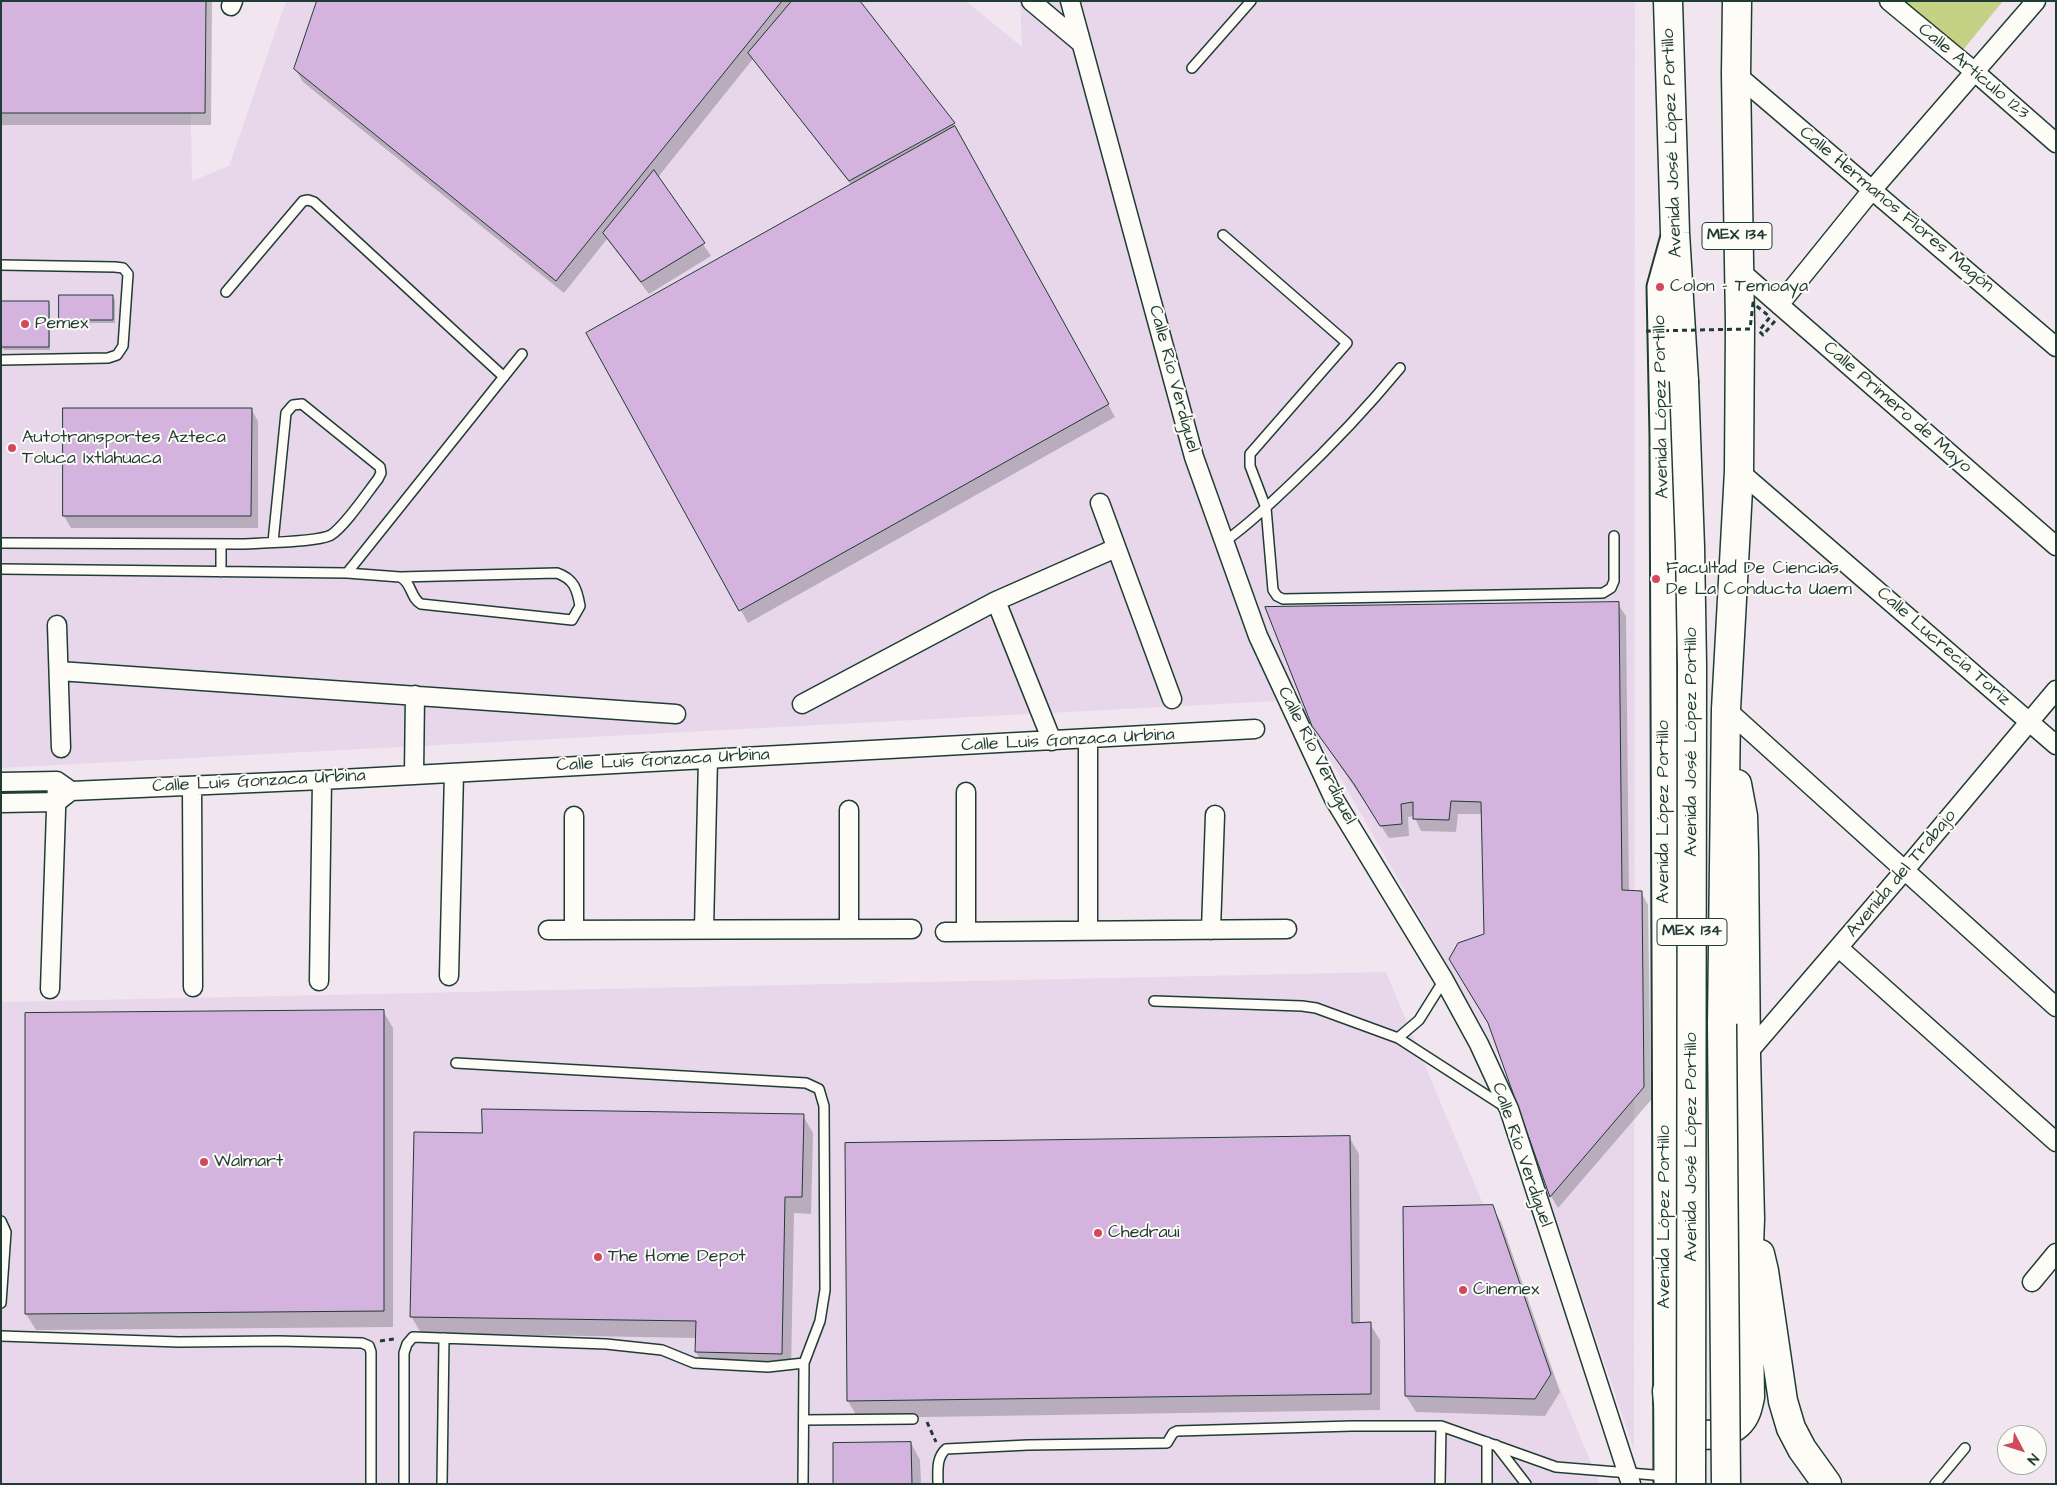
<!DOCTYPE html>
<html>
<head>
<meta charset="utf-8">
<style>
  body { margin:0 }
  #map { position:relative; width:2057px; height:1485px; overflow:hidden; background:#f1e6f0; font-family:"Architects Daughter",sans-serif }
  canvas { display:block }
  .frame { position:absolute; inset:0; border:2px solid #1f3d34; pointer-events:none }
  .north { position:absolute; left:1997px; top:1425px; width:50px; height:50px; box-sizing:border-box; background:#fdfcf7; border:1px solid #a4b0a9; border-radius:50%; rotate:130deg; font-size:14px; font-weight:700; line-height:20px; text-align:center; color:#1f3d34 }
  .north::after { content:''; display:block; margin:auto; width:18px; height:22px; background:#d1495b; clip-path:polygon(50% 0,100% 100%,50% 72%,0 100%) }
</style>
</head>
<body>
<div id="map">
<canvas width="2057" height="1485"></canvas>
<div class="frame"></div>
<div class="north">N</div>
</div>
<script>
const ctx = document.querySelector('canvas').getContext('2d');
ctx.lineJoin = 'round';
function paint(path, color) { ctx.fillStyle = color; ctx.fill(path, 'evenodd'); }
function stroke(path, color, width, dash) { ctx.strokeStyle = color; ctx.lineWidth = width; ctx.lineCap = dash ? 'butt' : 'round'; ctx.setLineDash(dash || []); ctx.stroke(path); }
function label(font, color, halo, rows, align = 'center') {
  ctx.font = font + ' "Architects Daughter",sans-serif'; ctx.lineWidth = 4; ctx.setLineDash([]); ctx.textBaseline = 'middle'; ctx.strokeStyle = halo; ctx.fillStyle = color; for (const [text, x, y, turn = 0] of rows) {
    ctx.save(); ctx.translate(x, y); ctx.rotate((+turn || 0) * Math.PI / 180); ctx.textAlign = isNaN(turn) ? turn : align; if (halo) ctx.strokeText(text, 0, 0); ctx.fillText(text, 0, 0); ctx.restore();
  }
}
paint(new Path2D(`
  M1,1H189L192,181L229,166L286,1H966L1022,47L1020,1H1635L1634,1450L1504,1065L1296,700L1,768Z
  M1386,972L1600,1484H1V1002Z`), '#e8d7eb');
paint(new Path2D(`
  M1904,1H2003L1963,50Z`), '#c5d185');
paint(new Path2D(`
  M1,1H212L211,125H1Z
  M318,1H858L954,124L1115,417L748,623L587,334L852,186L753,59L658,177L711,256L649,294L607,239L564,293L303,82L295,69Z
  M112,296L115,300V323H62L60,320Z
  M48,302L50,305V350H4L2,347Z
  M251,409L258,421V528H71L64,516Z
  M1618,604L1626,616L1629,892H1641L1648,905L1651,1100L1558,1208L1551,1196L1489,1024L1483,814H1458L1456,832L1421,831L1414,816L1408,817L1409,836L1389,838L1313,726Z
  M383,1011L393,1028V1327L36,1330L26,1314Z
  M803,1116L813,1133L811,1214L794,1213L791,1370L706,1369L696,1352V1338L421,1333L411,1316L483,1135Z
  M1349,1137L1359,1154L1360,1324H1370L1380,1340V1410L858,1418L848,1401L846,1144Z
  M1492,1207L1502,1224L1560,1392L1545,1416L1416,1412L1406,1396Z
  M911,1443L920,1460L921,1484H834Z`), '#0003');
const building = new Path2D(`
  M1,1H206L205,113H1Z
  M317,1H782L556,281L294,69Z
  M792,1H860L955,123L849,181L748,53Z
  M955,126L1109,404L739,611L586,333Z
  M654,170L705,243L641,282L603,233Z
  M59,295H113V320H59Z
  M1,301H49V347H1Z
  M63,408H252L251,516H63Z
  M1619,602L1622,890L1642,891L1644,1087L1550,1197L1488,1023L1449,959L1458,943L1484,934L1481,802L1451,801L1449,820L1413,819V802L1401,804L1402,824L1380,826L1354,784L1312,726L1265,607Z
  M384,1010V1311L25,1314V1013Z
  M482,1109L804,1114L802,1197H785L782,1354L695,1352L696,1321L410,1317L414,1132L482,1133Z
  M1350,1136L1352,1323L1371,1322V1394L847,1401L845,1143Z
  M1493,1205L1551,1374L1535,1399L1405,1396L1403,1207Z
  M911,1442L912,1484H833V1443Z`);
paint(building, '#d4b3df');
stroke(building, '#1f3d34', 1);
const lane = new Path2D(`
  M1192,68L1251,1
  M1223,235L1347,343L1250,454V466L1266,508L1273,590L1277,596L1283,599L1603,593L1611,588L1614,581V536
  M1,265L115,267L123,268L128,274L123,346L117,355L108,358L1,360
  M226,292L303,201L308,200L314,202L504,377
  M1224,542C1249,524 1271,503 1293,482C1331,446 1367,408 1400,368
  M1,543L242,544C259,543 319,542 331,535C345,526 367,493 378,479L381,473L380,467L302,404L293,405L286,413L273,542
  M1,569L347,573L400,577L557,573C574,579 577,589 580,606L572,620L421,604C410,598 412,582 400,577
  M221,572V544
  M347,573L522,354
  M1154,1001L1302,1006L1316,1008L1398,1038L1505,1107
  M1398,1038L1419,1020L1444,980
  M456,1063L806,1083L819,1089L824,1106L825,1290L820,1321L804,1363
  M1,1221L6,1232L1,1303
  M1,1336L179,1342L278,1341L362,1343L369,1346L371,1352V1484
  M804,1420L913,1419
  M1496,1445L1526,1484
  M404,1484V1353L407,1344L413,1337L606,1344L662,1350L694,1363L768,1367L804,1363L803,1484
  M442,1484L444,1338
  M938,1484C938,1471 936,1458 946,1449L1028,1445L1167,1443L1173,1433L1177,1431L1352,1426H1441L1556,1467L1666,1476
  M1440,1484L1441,1426
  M1487,1484V1442
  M1935,1484L1965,1448`);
const street = new Path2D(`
  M1031,1L1081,43
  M1070,1L1194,457L1258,636L1334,799L1444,980L1479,1044L1509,1109L1631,1484
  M1889,1L1975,72L2056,143
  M231,6L233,1
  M1736,74L2056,347
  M1738,269L2056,546
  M1779,305L1872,190L2036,1
  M1739,471L2056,745
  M1100,503L1172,699
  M996,601L1052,741
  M57,625L61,748
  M59,671L676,714
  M802,704L996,601L1116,548
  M1726,709L2056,1007
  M414,774L415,695
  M1,782L57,781L67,788
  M192,786L193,987
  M1,803L57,802L71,791L322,780L1255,729
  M704,929L708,759
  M849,929V810
  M1088,929V740
  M548,930L912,929
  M574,930V816
  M1211,930L1215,815
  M966,931V792
  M945,932L1287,929
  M1839,948L2056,1142
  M449,976L454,773
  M319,981L322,780
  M50,989L57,781
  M1746,1055L1904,871L2056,690
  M2032,1282L2056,1253`);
const secondary = new Path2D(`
  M1667,1484L1663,436L1660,287L1673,240`);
const primary = new Path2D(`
  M1668,1L1675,233L1684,381
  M1722,1024L1726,709L1739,471L1740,324L1736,74L1737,1
  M1760,1254L1764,1271L1783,1401L1791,1428L1802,1449L1827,1484
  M1667,1391C1668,1402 1668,1415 1676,1424C1691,1439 1722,1438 1738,1424C1746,1417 1748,1407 1750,1397L1748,1272L1750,1219L1746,1055L1744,851L1743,816L1737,784`);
stroke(lane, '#1f3d34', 12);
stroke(street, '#1f3d34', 21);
stroke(secondary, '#1f3d34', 29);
stroke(primary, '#1f3d34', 31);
stroke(new Path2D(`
  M380,1341L394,1339
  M927,1422L936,1442`), '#1f3d34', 3, [5, 4]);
stroke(lane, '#fdfcf7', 9);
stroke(street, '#fdfcf7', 18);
stroke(secondary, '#fdfcf7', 25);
stroke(primary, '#fdfcf7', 28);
const primaryBridge = new Path2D(`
  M1684,381L1690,547L1692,665L1691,1484
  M1722,1024L1726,1484`);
stroke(primaryBridge, '#1f3d34', 31, []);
stroke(new Path2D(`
  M1646,331L1750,329L1753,303L1770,317L1759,331L1763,335L1775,321L1772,319`), '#1f3d34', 3, [5, 4]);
stroke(primaryBridge, '#fdfcf7', 28);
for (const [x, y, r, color] of [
  [1660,287,5,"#d1495b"],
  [25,324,5,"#d1495b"],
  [12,448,5,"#d1495b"],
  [1656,579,5,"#d1495b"],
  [204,1162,5,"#d1495b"],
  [1098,1233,5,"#d1495b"],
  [598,1257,5,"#d1495b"],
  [1463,1290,5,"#d1495b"]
]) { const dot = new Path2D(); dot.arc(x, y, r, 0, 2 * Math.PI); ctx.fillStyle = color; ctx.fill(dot); stroke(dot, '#fdfcf7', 2); }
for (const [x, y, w] of [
  [1737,236,70],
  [1692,932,70]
]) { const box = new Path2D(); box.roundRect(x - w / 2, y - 13.5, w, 27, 4); ctx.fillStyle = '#fdfcf7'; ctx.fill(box); stroke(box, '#1f3d34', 1); }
label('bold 16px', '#1f3d34', null, [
  ["MEX 134",1737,236],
  ["MEX 134",1692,932]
]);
label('18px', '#1f3d34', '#fdfcf7', [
  ["Calle Artículo 123",1973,72,40],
  ["Avenida José López Portillo",1673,143,-92],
  ["Calle Hermanos Flores Magón",1896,210,40],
  ["Calle Río Verdiguel",1173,379,75],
  ["Avenida López Portillo",1662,407,-91],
  ["Calle Primero de Mayo",1897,408,41],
  ["Calle Lucrecia Toriz",1943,647,41],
  ["Calle Luis Gonzaca Urbina",1068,741,-3],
  ["Avenida José López Portillo",1692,742,-90],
  ["Calle Río Verdiguel",1316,756,63],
  ["Calle Luis Gonzaca Urbina",663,761,-3],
  ["Calle Luis Gonzaca Urbina",259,782,-3],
  ["Avenida López Portillo",1664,812,-90],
  ["Avenida del Trabajo",1902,874,-50],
  ["Avenida José López Portillo",1692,1147,-90],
  ["Calle Río Verdiguel",1521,1155,71],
  ["Avenida López Portillo",1665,1217,-90]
]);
label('18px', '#1f3d34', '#fdfcf7', [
  ["Colon - Temoaya",1670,287],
  ["Pemex",35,324],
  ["Autotransportes Azteca",22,438],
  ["Toluca Ixtlahuaca",22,459],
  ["Facultad De Ciencias",1666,569],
  ["De La Conducta Uaem",1666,590],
  ["Walmart",214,1162],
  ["Chedraui",1108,1233],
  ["The Home Depot",608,1257],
  ["Cinemex",1473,1290]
], 'left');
</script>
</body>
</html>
